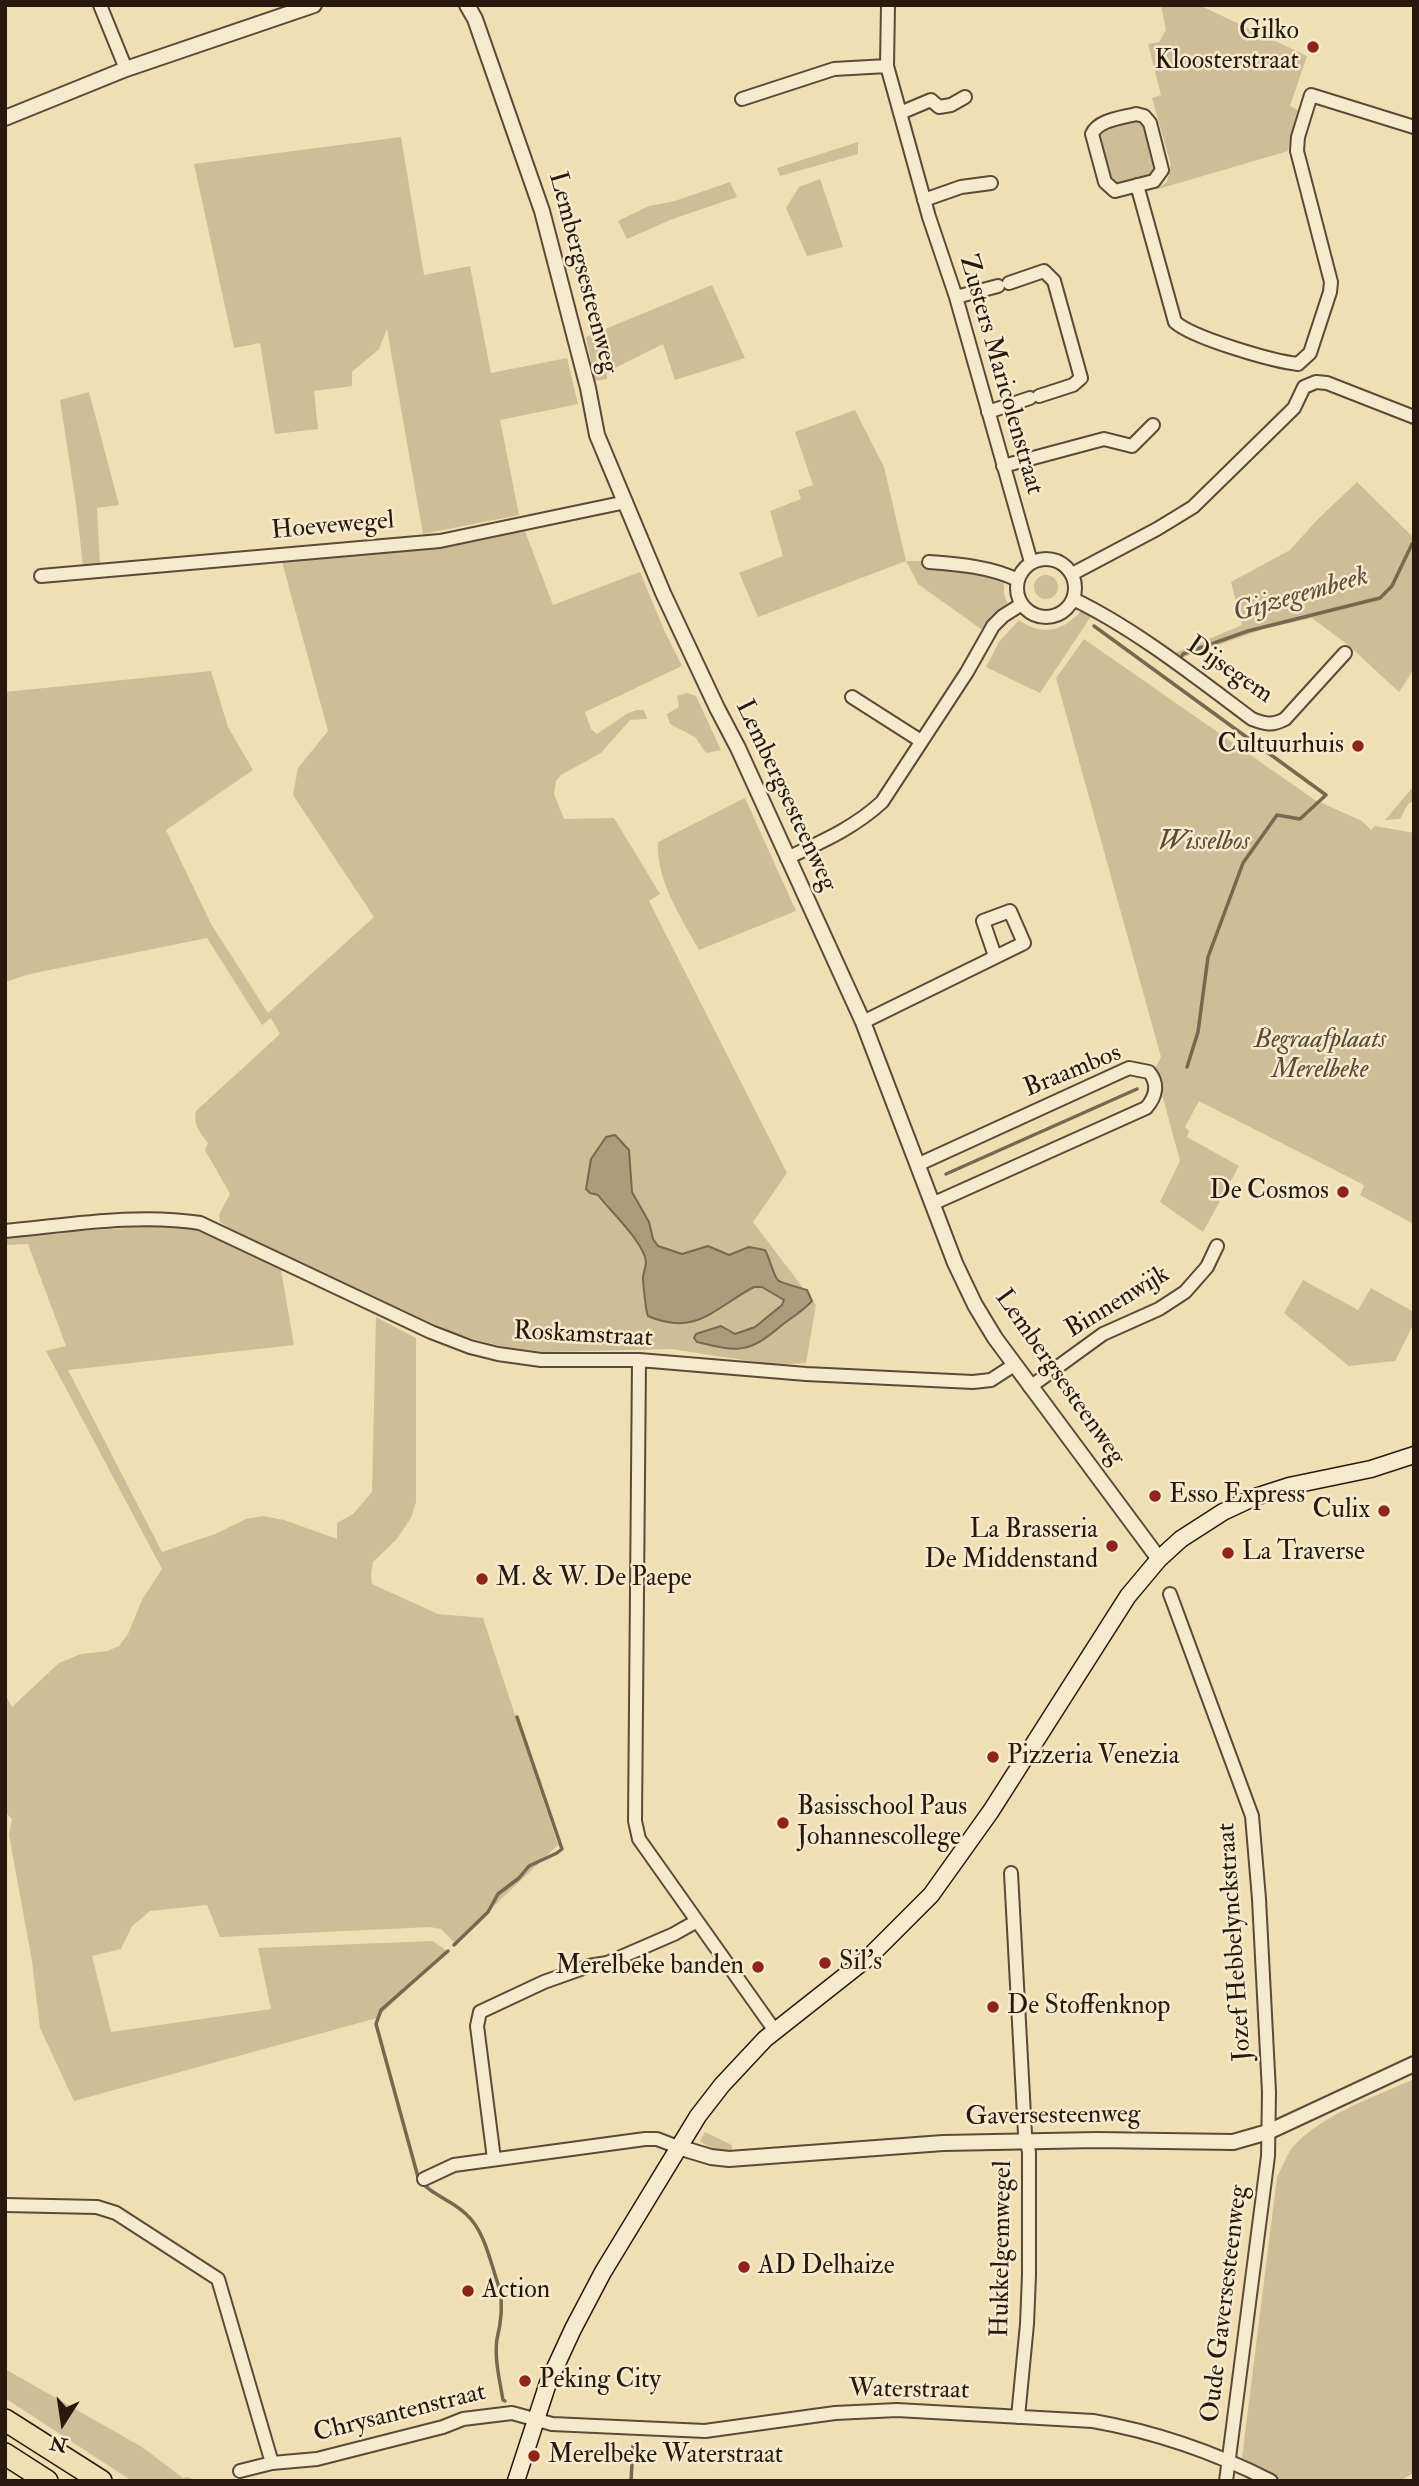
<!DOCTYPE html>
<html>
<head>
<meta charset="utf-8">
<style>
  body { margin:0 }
  #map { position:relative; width:1419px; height:2486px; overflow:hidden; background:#f0dfb3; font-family:"IM FELL Double Pica",serif }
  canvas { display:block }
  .frame { position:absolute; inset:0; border:7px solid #28190f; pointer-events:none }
  .north { position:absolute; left:28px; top:2388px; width:70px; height:70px; -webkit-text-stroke:5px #f5eace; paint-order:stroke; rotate:192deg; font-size:19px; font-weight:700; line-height:28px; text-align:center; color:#28190f }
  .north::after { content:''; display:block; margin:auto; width:24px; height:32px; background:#28190f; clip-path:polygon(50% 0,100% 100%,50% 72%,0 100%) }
</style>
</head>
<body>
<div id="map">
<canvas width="1419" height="2486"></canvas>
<div class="frame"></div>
<div class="north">N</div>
</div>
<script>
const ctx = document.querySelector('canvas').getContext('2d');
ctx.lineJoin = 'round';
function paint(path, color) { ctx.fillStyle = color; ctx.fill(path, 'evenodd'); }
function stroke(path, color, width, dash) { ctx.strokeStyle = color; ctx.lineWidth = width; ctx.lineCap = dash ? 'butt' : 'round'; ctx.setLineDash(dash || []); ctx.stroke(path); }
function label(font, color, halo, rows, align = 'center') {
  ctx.font = font + ' "IM FELL Double Pica",serif'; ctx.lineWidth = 5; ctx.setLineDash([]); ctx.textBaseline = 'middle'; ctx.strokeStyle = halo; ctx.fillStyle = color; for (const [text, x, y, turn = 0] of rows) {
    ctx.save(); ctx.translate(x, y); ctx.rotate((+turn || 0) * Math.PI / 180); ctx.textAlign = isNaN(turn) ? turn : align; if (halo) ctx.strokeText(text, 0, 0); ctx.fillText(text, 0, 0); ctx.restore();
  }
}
paint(new Path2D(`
  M1161,5H1199L1307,56L1290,106L1298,110L1288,151L1155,190L1167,182L1171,165L1152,98L1161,95L1148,44L1159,42L1166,30Z
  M1134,120H1140L1145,125L1157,168L1150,176L1115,184L1110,179L1098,134L1103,129Z
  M401,137L424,275L470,266L491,373L567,358L578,404L500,420L519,515L423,534L387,329L379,349L352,372V386L314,391L318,429L275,434L260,343L234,348L194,164Z
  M858,142V154L780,176L777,168Z
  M820,179L843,247L807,256L786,208L799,187Z
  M730,182L737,197L670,220L627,239L618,221L649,206L675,201Z
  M712,285L745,358L675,380L663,344L607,372V379L595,381L586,337Z
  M89,392L119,505L97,508L100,564L83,566L76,504L60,400Z
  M855,410L884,467L906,561H922L929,570H963L1004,580V594L1008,605L981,629L918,584L906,561L758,617L739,573L783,556L770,511L801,499L798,490L813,485L795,432Z
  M1357,482L1414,538V669L1399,692L1348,645L1312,618L1264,629L1181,658L1175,653L1242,625L1231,582L1290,550L1317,520Z
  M523,526L553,605L640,572L664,630L682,666L585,712L591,729L597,734L628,713L636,710H644L647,719L630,720L601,753L561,775L556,781L554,794L564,819L614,818L660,894L649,901L787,1173L753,1222L816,1305L806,1363L776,1365L671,1349L544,1352L501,1346L455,1334L232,1230L220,1222L219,1215L230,1194L205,1150L208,1143C200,1132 193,1125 196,1111L280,1034L271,1018L262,1025L207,938L30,974L5,982V692L211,671L228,727L253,770L166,830L211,924L268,1013L374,917L293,795L298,768L328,731L281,558Z
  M1034 587a12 12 0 1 1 24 0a12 12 0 1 1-24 0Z
  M1081,611L1092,615L1040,693L986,667L999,642L1019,620C1043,637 1063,631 1081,611Z
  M1084,639L1315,800L1362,821L1371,830L1375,826L1414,833V1224L1360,1195L1364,1186L1362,1184L1199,1101L1185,1127L1189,1131L1187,1137L1239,1166L1203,1232L1160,1202L1180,1161L1155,1068L1161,1057L1056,678Z
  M687,693L696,696L721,750L706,753L695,737L670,724L667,714L679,707L677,696Z
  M1414,786V801L1408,804L1400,819L1385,820Z
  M745,798L796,911L699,950C681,917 656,881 658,842Z
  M157,1226L192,1228L281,1270L294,1345L68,1370L162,1552L215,1534L246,1519L263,1516L284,1520L337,1539V1523L353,1514L372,1492L376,1317L416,1338V1502L411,1518L396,1540L373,1562L371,1574L372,1584L438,1614L483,1618L558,1845L455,1943L441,1929L430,1927L220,1937L207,1905L150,1911L132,1926L121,1949L92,1956L111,2032L271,2009L258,1948L433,1941L447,1951L377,2018L74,2101L40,2028L32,1961L9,1835L12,1819L5,1812V1694L12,1707L59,1663L81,1654L107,1651L119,1646L128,1634L142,1600L162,1569L46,1351L66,1346L28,1244L5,1245V1236Z
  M1303,1280L1358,1310L1371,1288L1414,1312V1323L1395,1361L1349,1366L1284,1313Z
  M1414,2079V2473L1399,2481H1284L1242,2458L1277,2177C1282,2168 1286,2156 1292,2148C1319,2116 1376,2096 1414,2079Z
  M705,2132L732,2145V2151C719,2151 710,2149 700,2141Z
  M5,2369L142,2447L183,2478L188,2477L196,2481H132L5,2398Z`), '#cebd97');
const water = new Path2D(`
  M615,1135L629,1150L632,1192L649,1222L653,1239L658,1246L682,1254L708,1246L729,1255L749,1247L765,1250C770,1258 774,1279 779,1281C782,1283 801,1288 807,1290L812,1301C803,1311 792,1317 782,1325C748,1354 739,1352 697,1342L694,1338L696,1334L721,1326L735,1334L755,1327L782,1305L784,1300L762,1287H754C714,1308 696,1337 648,1316C646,1313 643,1283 643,1278C643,1273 646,1267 646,1262C644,1242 610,1211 598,1195L590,1193L586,1189L591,1159L606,1137Z`);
paint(water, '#ac9c7b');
stroke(water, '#776850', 2);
stroke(new Path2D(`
  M1094,626L1326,795L1300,819L1277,815L1243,863L1208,957L1198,1032L1187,1067
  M1179,661L1183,654L1248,631L1380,598L1392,586L1412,544
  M946,1174L1137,1089
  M454,1945L488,1912L498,1894L519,1878L529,1866L557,1853L562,1849L517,1717
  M448,1951L381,2010L376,2024L418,2177C429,2195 451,2199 466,2214C486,2232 491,2266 500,2290C503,2307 501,2323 497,2339C494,2358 500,2382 503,2400L505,2401
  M631,2481L633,2446`), '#776850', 3.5);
const minor = new Path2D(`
  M100,5L126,69
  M888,5L887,66L929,217L956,297L1031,562
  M742,99L834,69L887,66
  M900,113L931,100L939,107L951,105L965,97
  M1136,114L1144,116L1150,123L1162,170L1154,181L1115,191L1105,182L1092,134C1098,120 1121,118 1136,114Z
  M1137,185L1175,322C1193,338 1272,361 1298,364
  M924,200L961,187L991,183
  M1009,283L1044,271L1054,281L1081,378L1073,385L1039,396
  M956,297L998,286
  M1298,364L1310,353L1330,292L1331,282L1297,151L1298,137L1311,95L1414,127
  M988,412L1030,398
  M1003,466L1104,439L1132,446L1153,425
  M1017 588a29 29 0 1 1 58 0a29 29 0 1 1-58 0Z
  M929,562C959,564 991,567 1018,580
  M1072,574L1157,529L1193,507L1294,408L1304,387L1316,382L1327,383L1414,417
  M41,576L440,541L626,502
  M1073,599C1134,628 1197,678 1252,719C1265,724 1272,726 1285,719L1345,653
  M852,697L921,741
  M787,858C821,842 854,828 882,802L967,672L993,626L1003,616L1022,604
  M863,1022L1024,943L1010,911L983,921L995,956
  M917,1165L1129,1068L1149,1072C1159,1084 1156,1097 1146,1108L932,1204
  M5,1231C69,1225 137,1213 200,1223L431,1332L470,1347L498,1354L541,1360H639L806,1374L973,1382L991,1380L1014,1365
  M639,1360L635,1821L639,1839L775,2031
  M1030,1387L1103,1334L1159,1309L1185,1292L1207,1267L1217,1246
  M1170,1594L1252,1816L1259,1899L1269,2092L1268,2156L1226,2481
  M1011,1873L1025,2134L1029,2152V2275L1027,2324L1018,2417
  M494,2159L477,2026L480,2012L544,1982L589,1966L607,1963L674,1934L697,1921
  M424,2179L454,2165L645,2139H657L678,2147
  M5,2205L97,2207L116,2213L218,2279L272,2463
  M240,2471L272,2463L317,2459L443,2427L463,2419L512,2413L552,2424L705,2431L835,2413L897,2410L1093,2421C1156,2432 1214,2452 1271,2481`);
const tertiary = new Path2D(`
  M467,5L475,19L542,211L588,388L597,435L663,593L717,708L738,748L863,1022L955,1263L975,1305L995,1338L1159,1559
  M5,118L126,69L314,5
  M678,2147L711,2157L729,2159L943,2143L1097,2140L1233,2142L1268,2132L1414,2064`);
const secondary = new Path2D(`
  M516,2481L548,2383L573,2329L603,2272L698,2116L722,2085L765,2039L869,1957L931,1895L991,1811L1128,1596L1159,1559L1181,1539L1223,1512L1255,1497L1289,1486L1371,1469L1414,1455`);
const motorway = new Path2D(`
  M5,2420L101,2481
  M5,2454L47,2481`);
stroke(minor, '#5a4a38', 16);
stroke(tertiary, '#5a4a38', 18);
stroke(secondary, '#28190f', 19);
stroke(motorway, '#28190f', 24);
stroke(minor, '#f5eace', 12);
stroke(tertiary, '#f5eace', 14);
stroke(secondary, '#f5eace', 16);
stroke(motorway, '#f0dfb3', 21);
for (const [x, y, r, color] of [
  [1313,47,7,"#8f2418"],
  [1358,746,7,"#8f2418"],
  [1343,1192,7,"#8f2418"],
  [1155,1496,7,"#8f2418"],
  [1384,1511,7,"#8f2418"],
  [1112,1546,7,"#8f2418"],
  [1228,1553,7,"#8f2418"],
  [482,1579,7,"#8f2418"],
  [993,1757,7,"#8f2418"],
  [783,1823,7,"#8f2418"],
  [825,1963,7,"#8f2418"],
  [758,1967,7,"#8f2418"],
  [993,2007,7,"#8f2418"],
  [744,2267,7,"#8f2418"],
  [468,2291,7,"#8f2418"],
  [525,2381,7,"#8f2418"],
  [534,2456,7,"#8f2418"]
]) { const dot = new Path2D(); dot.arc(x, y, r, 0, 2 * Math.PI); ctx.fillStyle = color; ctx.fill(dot); stroke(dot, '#f5eace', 2.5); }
label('26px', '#28190f', '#f5eace', [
  ["Gilko",1299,32,"right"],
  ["Kloosterstraat",1299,62,"right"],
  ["Cultuurhuis",1344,746,"right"],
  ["De Cosmos",1329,1192,"right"],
  ["Esso Express",1169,1496],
  ["Culix",1370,1511,"right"],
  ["La Brasseria",1098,1531,"right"],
  ["De Middenstand",1098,1561,"right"],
  ["La Traverse",1242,1553],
  ["M. & W. De Paepe",496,1579],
  ["Pizzeria Venezia",1007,1757],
  ["Basisschool Paus",797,1808],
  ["Johannescollege",797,1838],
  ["Sil's",839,1963],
  ["Merelbeke banden",744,1967,"right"],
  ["De Stoffenknop",1007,2007],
  ["AD Delhaize",758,2267],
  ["Action",482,2291],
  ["Peking City",539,2381],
  ["Merelbeke Waterstraat",548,2456]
], 'left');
label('26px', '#28190f', '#f5eace', [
  ["Lembergsesteenweg",582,273,75],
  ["Zusters Maricolenstraat",1000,375,74],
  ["Hoevewegel",333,527,-5],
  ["Dijsegem",1229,671,34],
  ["Lembergsesteenweg",785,796,65],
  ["Braambos",1073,1072,-22],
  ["Binnenwijk",1118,1303,-31],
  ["Roskamstraat",583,1336,3],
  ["Lembergsesteenweg",1059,1378,55],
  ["Jozef Hebbelynckstraat",1236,1942,-94],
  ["Gaversesteenweg",1053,2117,-1],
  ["Hukkelgemwegel",1003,2249,-89],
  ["Oude Gaversesteenweg",1226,2304,-83],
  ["Waterstraat",909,2391,1],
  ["Chrysantenstraat",400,2414,-14]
]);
label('italic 26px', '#5a4a38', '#f5eace', [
  ["Wisselbos",1204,843],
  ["Begraafplaats",1320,1041],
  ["Merelbeke",1320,1071]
]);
label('italic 28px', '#5d4d3a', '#f5eace', [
  ["Gijzegembeek",1301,596,-16]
]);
</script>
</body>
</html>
